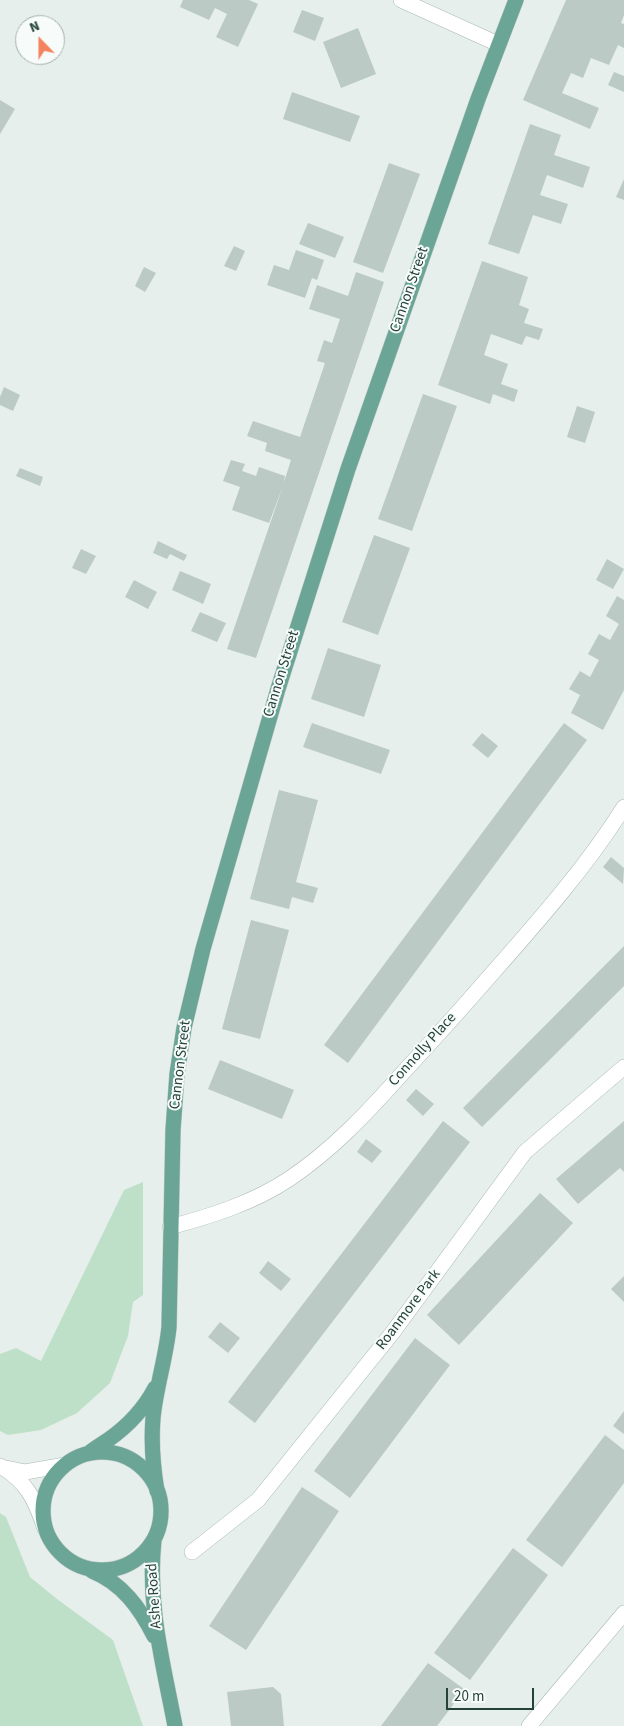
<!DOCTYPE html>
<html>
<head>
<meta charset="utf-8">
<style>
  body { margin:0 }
  #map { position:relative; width:624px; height:1726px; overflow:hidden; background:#e6efeb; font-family:"Source Sans 3",sans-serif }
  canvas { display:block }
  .north { position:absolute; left:15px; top:15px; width:50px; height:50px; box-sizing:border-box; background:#f7fbf9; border:1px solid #a3b1ad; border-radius:50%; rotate:338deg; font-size:14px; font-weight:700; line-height:20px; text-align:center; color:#24423a }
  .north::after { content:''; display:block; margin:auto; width:18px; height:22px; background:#f4845f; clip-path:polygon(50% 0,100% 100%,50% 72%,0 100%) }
  .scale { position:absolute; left:446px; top:1688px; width:88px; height:22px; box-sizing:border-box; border:2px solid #24423a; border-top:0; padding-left:6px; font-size:15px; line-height:18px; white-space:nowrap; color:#24423a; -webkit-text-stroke:4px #f7fbf9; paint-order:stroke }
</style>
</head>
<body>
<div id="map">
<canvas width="624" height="1726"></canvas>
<div class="north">N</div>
<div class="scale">20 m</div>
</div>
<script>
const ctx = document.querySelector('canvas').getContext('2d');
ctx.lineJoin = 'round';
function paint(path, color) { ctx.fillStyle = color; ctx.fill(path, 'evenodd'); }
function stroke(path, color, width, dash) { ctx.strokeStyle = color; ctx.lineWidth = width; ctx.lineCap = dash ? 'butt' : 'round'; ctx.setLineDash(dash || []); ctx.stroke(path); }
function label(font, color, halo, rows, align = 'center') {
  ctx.font = font + ' "Source Sans 3",sans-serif'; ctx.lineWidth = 4; ctx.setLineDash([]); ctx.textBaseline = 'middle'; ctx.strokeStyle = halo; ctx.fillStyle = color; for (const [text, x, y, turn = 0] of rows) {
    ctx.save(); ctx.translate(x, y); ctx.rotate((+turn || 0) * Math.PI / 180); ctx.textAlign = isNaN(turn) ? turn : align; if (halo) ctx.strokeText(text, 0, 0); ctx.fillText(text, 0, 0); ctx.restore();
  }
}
paint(new Path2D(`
  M143,1182V1295L133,1302L128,1336L110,1383L77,1413L41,1430L8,1435L0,1431V1354L16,1348L41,1361L124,1190Z
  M0,1513L6,1517L30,1577L57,1599L113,1640L143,1726H0Z`), '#bfe0c8');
paint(new Path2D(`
  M183,0H249L258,4L238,47L216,37L227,14L215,8L209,20L180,7Z
  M566,0H624V15L621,23L624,24V48L618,45L609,65L591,58L583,78L571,73L562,93L599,108L590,129L523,100Z
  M302,10L324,18L315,41L293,32Z
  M358,28L376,74L341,88L323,42Z
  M614,72L624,76V92L608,85Z
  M292,92L360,116L350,142L283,119Z
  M0,100L15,109L0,134Z
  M530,124L561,135L554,155L590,167L583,188L547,175L540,195L568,204L561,224L533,215L519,254L488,244Z
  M389,163L420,174L383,273L353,262Z
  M624,179V200L616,197Z
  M308,223L344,237L335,258L299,244Z
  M234,246L245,251L236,271L224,266Z
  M296,250L324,260L317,280L312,278L305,298L267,285L274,265L289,270Z
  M482,261L528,277L519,305L529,309L524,323L543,329L539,340L526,336L522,345L491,334L484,355L508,364L501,384L518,390L514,402L493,394L490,404L438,385Z
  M144,267L156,273L145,292L135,286Z
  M356,272L384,282L256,658L227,649L283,486L269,523L232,510L240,487L223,481L231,460L245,464L242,471L256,476L259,467L285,476L284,482L291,460L265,451L267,443L247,436L253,421L300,437L325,363L317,361L324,340L332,343L340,319L309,309L317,285L348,296Z
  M4,387L20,395L13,411L0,405V397Z
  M423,394L457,406L412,531L378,519Z
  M577,406L595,412L585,443L567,437Z
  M20,468L43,477L40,486L16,476Z
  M374,535L410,548L378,635L342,622Z
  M158,541L187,555L184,561L170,554L167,559L153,553Z
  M81,549L96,556L86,574L72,568Z
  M607,559L624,569L613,589L596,580Z
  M180,571L211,584L203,604L172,590Z
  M134,580L157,592L148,609L125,597Z
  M617,596L624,600V690L603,730L571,713L580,695L569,689L580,671L590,677L599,660L588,654L599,634L610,640L619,624L606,616Z
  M200,612L226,623L217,642L191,631Z
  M328,648L381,665L364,717L311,699Z
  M312,723L390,750L381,774L303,747Z
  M564,723L587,740L348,1063L324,1045Z
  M482,733L498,746L488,758L472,745Z
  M279,790L318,800L296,882L318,888L313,903L292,897L289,909L250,899Z
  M611,857L624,868L623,884L603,867Z
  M251,920L289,930L260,1039L222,1029Z
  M624,946V986L482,1127L463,1108Z
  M220,1060L294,1090L282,1119L208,1089Z
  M416,1089L434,1104L423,1116L406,1100Z
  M443,1121L470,1142L255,1423L228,1402Z
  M624,1121V1172L620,1168L578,1204L556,1179Z
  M366,1139L382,1151L372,1163L357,1152Z
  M540,1193L573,1223L459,1345L427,1315Z
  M268,1261L291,1279L281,1291L259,1273Z
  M624,1276V1302L611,1289Z
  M220,1322L240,1338L228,1353L208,1337Z
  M415,1338L450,1365L350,1498L314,1471Z
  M624,1411V1434L613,1426Z
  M605,1435L624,1450V1483L562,1567L526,1540Z
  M302,1487L339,1511L246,1650L209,1626Z
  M513,1548L548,1575L470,1680L434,1653Z
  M428,1663L464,1689L450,1709L437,1726H381Z
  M273,1687L281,1694L284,1726H231L227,1692Z`), '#bbcac4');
const minor = new Path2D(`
  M401,0L498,44
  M170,1227C211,1216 253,1203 289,1179C331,1151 366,1114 399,1077C422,1052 445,1027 468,1001C522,939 580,877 624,807
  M0,1466C26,1480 36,1501 45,1529
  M6,1468L25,1472L65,1465
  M192,1552L258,1500L393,1332L525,1152L624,1067
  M529,1726L624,1613`);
const major = new Path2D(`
  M43 1511a59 59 0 1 1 118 0a59 59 0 1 1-118 0Z
  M89,1453C95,1448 102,1444 108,1440C128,1426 144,1409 155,1388
  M157,1491C153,1467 151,1443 153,1418C156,1387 166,1358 169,1327L173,1130L177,1074L184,1028L203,949L278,689L348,469L478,99L516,0
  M154,1540C147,1606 163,1662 175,1726
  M92,1571C122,1583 140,1608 154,1636`);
stroke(minor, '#a8b8b2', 16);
stroke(major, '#c2cac8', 16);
stroke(minor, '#fff', 15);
stroke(major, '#6aa596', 15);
label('15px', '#24423a', '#f7fbf9', [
  ["Cannon Street",410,290,-71],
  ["Cannon Street",282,674,-73],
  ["Connolly Place",423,1050,-48],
  ["Cannon Street",181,1065,-83],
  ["Roanmore Park",409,1310,-53],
  ["Ashe Road",155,1596,-94]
]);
</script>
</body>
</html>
